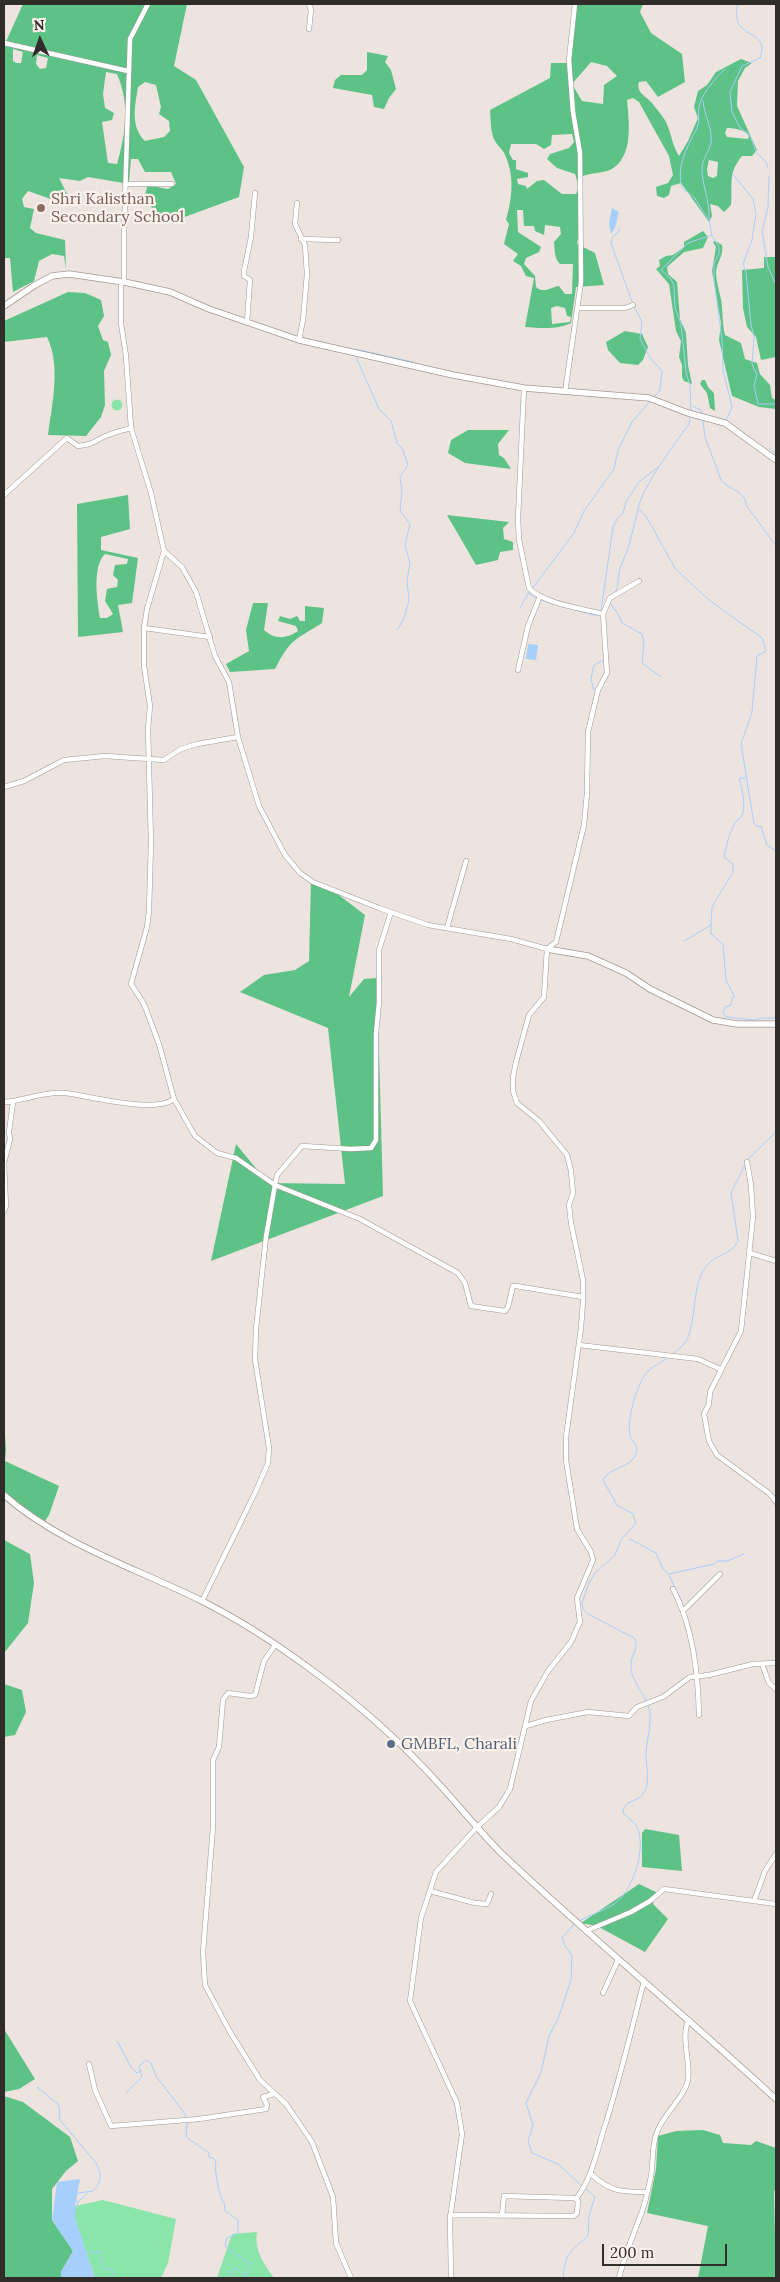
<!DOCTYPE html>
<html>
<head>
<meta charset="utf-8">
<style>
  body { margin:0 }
  #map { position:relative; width:780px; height:2282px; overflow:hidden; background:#eee4df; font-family:Lora,serif }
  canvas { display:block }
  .frame { position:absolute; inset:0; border:5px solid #2f2c2a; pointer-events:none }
  .north { position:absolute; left:15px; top:15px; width:50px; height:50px; -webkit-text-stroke:4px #fbf2ec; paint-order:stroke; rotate:357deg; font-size:14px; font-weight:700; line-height:20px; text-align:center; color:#2f2c2a }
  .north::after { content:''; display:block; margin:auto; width:18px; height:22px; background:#2f2c2a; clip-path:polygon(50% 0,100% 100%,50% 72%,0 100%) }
  .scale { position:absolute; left:602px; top:2244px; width:125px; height:22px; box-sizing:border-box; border:2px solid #2f2c2a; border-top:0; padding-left:6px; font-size:15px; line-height:18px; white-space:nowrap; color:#2f2c2a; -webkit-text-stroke:4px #fbf2ec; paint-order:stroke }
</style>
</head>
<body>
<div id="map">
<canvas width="780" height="2282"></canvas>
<div class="frame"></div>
<div class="north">N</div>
<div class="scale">200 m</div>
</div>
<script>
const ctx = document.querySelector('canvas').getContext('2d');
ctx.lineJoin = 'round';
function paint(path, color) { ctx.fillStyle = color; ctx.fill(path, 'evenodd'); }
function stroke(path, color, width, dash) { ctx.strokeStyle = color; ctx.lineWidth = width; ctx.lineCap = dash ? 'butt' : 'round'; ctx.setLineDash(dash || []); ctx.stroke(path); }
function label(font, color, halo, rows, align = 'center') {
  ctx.font = font + ' Lora,serif'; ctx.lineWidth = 4.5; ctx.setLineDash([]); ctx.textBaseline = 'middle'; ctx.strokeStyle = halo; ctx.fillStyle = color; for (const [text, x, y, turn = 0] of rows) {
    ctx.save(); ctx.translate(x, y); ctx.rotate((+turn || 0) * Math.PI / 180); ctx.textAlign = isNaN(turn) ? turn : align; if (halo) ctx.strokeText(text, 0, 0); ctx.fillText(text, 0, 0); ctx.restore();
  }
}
paint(new Path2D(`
  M111.5 405a5.5 5.5 0 1 1 11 0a5.5 5.5 0 1 1-11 0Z
  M103,2200L176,2219L168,2263L161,2278H95L75,2219V2206Z
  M257,2232C254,2250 264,2264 274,2278H217L232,2234Z`), '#8ae5ab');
paint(new Path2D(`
  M23,4H187L174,66L196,80L244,167L239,197L182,218L159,214L144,200L147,187L88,177L80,181L59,178L68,196L65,204L28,191L22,199L24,207L34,209L30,228L36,233L65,240L66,269L64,256L52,254L39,261L34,281L13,292L10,258H4V46ZM13,49L23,52L21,63H16L13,61ZM37,55L48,58L46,68L40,69L36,64ZM106,72L117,74C130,104 126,133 117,164L108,163L102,122L112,120L114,113L105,108L103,94ZM145,82L156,85L161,107L159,114L169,121L170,131L164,137L145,141C130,126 135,106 138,87ZM131,159H138L145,172H171L176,184L168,189L129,182Z
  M573,4H643L640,12L651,33L682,54L685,82L658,97L646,81L639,82C636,93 646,96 652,103C657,110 666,119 668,127C672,137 673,147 679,156L688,141L698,118L694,107L698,91L707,85L716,72L741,59L752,63L745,68L738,81L737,106L757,150L752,156H742C727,174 733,184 731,205L724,212L718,206L710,204L712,216L709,222L681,183L671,186L669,195L664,198L657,196L656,187L668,183L673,175L669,156L639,102L633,98L627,100C629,122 634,158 610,170C602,173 591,173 583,176L582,212L577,244L595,253L604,285L576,287L571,323C558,330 540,328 525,327L534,278L526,276L521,266L513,261L518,254L504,244L509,224L506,220C512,199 515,176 505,155C503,150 501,149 497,144C490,136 491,121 490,110L550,78L551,63H568ZM591,62L607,66L617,76L604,85L603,104L582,101L572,84ZM727,128C735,128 745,130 749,136L748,139L727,137L725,133ZM572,134L574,142L569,148L550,154L547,159L557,168L575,174L579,187L576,194H562L544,180L537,181L527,189L526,186L518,184L517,179L528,177V173L516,169V160H513L509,153L511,144H536L544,149L551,145L552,135ZM709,160L718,162L717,176L713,178L708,176L707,169ZM517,210H523L524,226H534L535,231L544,235L545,225L560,227L561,234L554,242C555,250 554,258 560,264H573L572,294H565L559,286C551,287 544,294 536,287L535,276L524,264L526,258L539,252L541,247L518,232ZM557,306L565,308L567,316L571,317L570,322L552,324L551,308Z
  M367,52L388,56L385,62L391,70L396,89L389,98L384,109L374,107L372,95L333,88L335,80L341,75H362L367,70Z
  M703,231L708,237L703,248L684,252L667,267L668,274L677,282L680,319L686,333L688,365L692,384L684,381L682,377V365L679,357L681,341L676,331L669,284L656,269L660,266L659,260L666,256L673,255L684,247V242Z
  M715,241L722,245C724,256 717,261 716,272C716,281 719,290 721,299C723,311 722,323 725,335L741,343L745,359L757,363L760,374L770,385L772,398L776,400V409L759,407L732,396L719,340L721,323L712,271L716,247L713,242Z
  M764,257H776V357L761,360L756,337L747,327L743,308L742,270L764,268Z
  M68,292L85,293L101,300L104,316L98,326L103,340L108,342L111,355L104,371L105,405L101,417L86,436L48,435C52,405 61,365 47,337L4,342V321Z
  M625,331L642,334L648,347L643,360L638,365L620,363L608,350L606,342Z
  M702,380H705L708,387L714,393L715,411L710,408L707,393L700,384Z
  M468,430H509L498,444L499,455L504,458L511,469L465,463L448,453L451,440Z
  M128,495L130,529L101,537V550L138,558L132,603L118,605L123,632L78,637L77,504ZM105,554L128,559L127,564L115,565L113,575L118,580L117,587L107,589L105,601L113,614L107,618H100C97,601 92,566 105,554Z
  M447,515L509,522L503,528L504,539L513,542V550L500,552L498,560L476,565Z
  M253,603H268L264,630C275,640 286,639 298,631L296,626L278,621L280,616L290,619L297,616L300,621H305V606L324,608L322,623C295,640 290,639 275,669L230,672L226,664L249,651L246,630Z
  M311,880L327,886L365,915L349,997L364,979L377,978L383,1196L211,1261L236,1144L268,1183L345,1184L328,1028L240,992L264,975L295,970L309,961Z
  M4,1419L6,1450L5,1461L59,1486L49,1515L43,1524L4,1491Z
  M4,1540L30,1554L34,1583L28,1623L4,1653Z
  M4,1684L22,1690L26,1712L15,1735L4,1737Z
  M645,1829L679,1835L682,1871L642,1867V1833Z
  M639,1884L656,1892L653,1904L668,1919L645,1952L597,1926L581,1923Z
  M4,2029L35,2079L19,2089L4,2092Z
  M4,2096L23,2102L70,2137L78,2161L66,2171L52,2189V2220L73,2251L61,2272V2278H4Z
  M703,2130L720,2135L723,2143L751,2145L756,2141L776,2148V2190L774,2191L776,2278H698L708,2226L647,2213L656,2169L658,2136L676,2131Z`), '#5dc285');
paint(new Path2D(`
  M612,208L619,212L615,228L611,234L609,223Z
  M528,644L538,645L536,660L526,659Z
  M80,2179L75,2206V2219L95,2278H61V2272L73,2251L52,2220L57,2182Z`), '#a6cffc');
stroke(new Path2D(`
  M737,4C737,11 735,21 741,27C753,38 767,37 760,58L742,66L730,92L732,112L740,128L750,135L756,152L766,162L768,168
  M703,101C704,115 713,129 711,143C709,152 702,159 702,169C702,185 710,201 709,219
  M732,173L753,199L756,214L752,240L743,264L746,273L751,325L754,337L752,364L757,375L754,385L758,404H776
  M769,176L768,207L762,231L768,267L776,285
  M619,228V231L612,238L611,243L632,302
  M712,236L719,247V254L714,263V280L722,339L723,370L732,407L726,420
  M634,306L642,322L640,339L651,359L662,371L660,390L654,397
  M355,349L413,362
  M355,355L379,409L391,421L397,443L403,450L408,465L400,477L402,492L400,511L410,524L405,545L410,564L407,580L409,600L404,618L398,629
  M693,406L702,411V414
  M691,411L690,386L686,372L681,324L675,307L674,286L671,279L661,270L688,243L712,235L709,220L702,210L694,197L682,188C676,167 687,147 696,130C700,123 698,115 699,107C700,96 716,77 725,69
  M690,417L689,424C674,445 643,485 638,509L646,516L675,568L683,576L709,600L762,638L766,651L757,656L752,712L741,744L754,824L758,827L761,826L767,845L776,851V858
  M703,420L705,437L721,480C728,489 747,492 746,505L776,546
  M769,448L776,454
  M532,589L574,533L584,511L614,469L618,450L632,422L651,400
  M528,593L536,598
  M614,593L617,589L620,568L628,549L638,510
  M541,600L553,604
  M610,603L618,614L622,623L642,634L644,641L642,663L661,677
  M557,605L597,616
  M520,608L529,592
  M601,611L613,527L617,519L623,513L626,502L639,482L658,467
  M594,690L591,679L594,665L604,660
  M711,925V934L723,944L726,981L735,997L732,998L731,1005L725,1007L723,1012L726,1017L755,1020L761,1018H776
  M684,941L711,925L712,907L733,872V864L724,857C726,847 730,831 735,823C739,816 736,824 741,817C747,808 742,788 739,778H745
  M748,1159L776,1132
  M674,1353C677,1350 682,1347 685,1343C695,1328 693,1295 700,1277C710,1252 730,1258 738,1241L731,1193L745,1165
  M630,1539L656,1553L663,1569L669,1574L714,1564L717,1561H727L744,1554
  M669,1575L682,1602
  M646,1701C641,1689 630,1679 631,1664C631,1654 640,1648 634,1638L588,1614L583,1609L582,1603L589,1583L596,1572L615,1555L621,1540L636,1523L633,1514L617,1505L603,1480C609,1467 630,1469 636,1454C639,1446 633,1443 630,1436C626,1422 637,1385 646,1373C652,1367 661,1362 669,1357
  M579,1921C590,1915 603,1911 614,1904C633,1891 647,1848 637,1827C634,1821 627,1818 623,1813C622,1800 637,1803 643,1794C651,1783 646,1767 646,1755C646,1739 654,1720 648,1705
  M575,1923L562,1938L565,1946L572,1955L571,1980L558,2019L549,2036L541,2073L526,2103L533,2125L528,2141L532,2153L558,2164L582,2186
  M117,2041L131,2067L137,2073L141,2071
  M37,2087L59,2105L60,2120L96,2163C102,2175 102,2182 93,2191L78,2193L77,2195
  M127,2092L142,2077L139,2066L146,2060L151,2063L156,2076L185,2114L186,2118
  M187,2122L186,2137L209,2153V2157L213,2158L216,2161C214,2170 219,2198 225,2205L224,2210L238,2220V2233L227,2238L225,2246L250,2264L246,2270L248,2274L245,2276L235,2268L231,2271V2278
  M78,2202L88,2193
  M74,2213L78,2202L75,2198
  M79,2231L82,2239
  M86,2251L95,2253L100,2251L102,2264L106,2269L112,2270L113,2274L110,2278
  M563,2278C565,2253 570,2252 588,2236L589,2216L595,2197L586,2189`), '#a6cffc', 1);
const minor = new Path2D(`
  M309,29L311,10L309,4
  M4,43L128,71
  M125,184H172
  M297,203L295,224L305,245L307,274L303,320L299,340
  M301,239L338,240
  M121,282V323L126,356L131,428L151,493L164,551L182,567L196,592L215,656L229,682L238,737L259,806L285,855L300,873L313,882L379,908L428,925L511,939L547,949
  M124,282V232L130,39L148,4
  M578,308H625L633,305
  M247,322L250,280L244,276V271L251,237L255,193
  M565,392L581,282L580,153L573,112L569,60L575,4
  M4,495L67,438L78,446C96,444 93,441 108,435C115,432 124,430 131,428
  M164,551L147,609L144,628V666L150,706L148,729L151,842L149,911L147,927L131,984L144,1004L159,1044L174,1099L195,1136L217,1153L236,1158L275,1185L266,1237L256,1329L255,1359L269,1448L268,1463L255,1493L202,1601
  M603,614L610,598L639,581
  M144,628L210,637
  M518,670L528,626L540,596
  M4,787L24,781L64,760L105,756L164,760L181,749L197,744L238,737
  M391,912L379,950V1002L376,1034V1140L371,1148L351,1149L302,1146L277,1175L275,1185L360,1219L458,1273L465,1283L471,1306L505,1311L508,1307L513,1286H516L583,1297
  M447,928L466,861
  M4,1102C24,1101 44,1091 65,1093C90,1096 155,1114 174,1099
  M747,1162L751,1185L753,1217L741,1331L710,1392L709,1404L704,1414L709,1441L717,1455L770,1494L776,1502
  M4,1211L6,1206L4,1163L10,1139L9,1132L13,1102
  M750,1253L776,1261
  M579,1345L698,1359L720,1369
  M673,1589C693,1627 698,1672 699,1715
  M684,1610L720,1574
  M275,1645L264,1661L255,1695L250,1696L228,1693L223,1700L219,1747L213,1760V1827L203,1952L205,1985L230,2032L260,2080L286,2104L312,2142L333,2197L336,2243L351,2278
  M762,1664L769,1683L776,1689
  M526,1726L546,1720L588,1712L629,1716L637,1707L663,1697L690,1677L709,1675L753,1664L776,1663
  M776,1854L765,1871L754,1901L776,1904
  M430,1891L475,1903L487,1904L491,1894
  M586,1931L631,1912L650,1901L664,1889L754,1901
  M603,1993L618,1960
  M89,2064L95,2090L111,2126L199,2119L266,2109L267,2105L263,2097L274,2094
  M590,2173C610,2192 621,2192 647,2192
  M576,2199C591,2179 596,2156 603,2132C619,2083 631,2032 644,1981
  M450,2215L574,2216L577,2213L578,2201L574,2198L504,2196L502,2215
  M451,2278L450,2219L462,2134L457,2103L410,2001L421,1918L436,1872L476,1828L499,1807L510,1789L531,1701L548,1671L571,1642L580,1622L577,1598L593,1560L591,1552L577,1529L566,1460V1437L581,1328L583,1301V1280L571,1223L569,1205L573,1193L571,1171L567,1155L539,1121L517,1103L513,1091V1077L516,1062L529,1015L544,997L547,949L556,942L584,825L587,793L588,732L598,690L607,673L603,614C584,609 542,603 529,588L519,540L518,518L524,388
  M619,2278C624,2257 632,2238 640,2217C645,2206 647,2193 650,2181C654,2165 651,2147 657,2132C664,2113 684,2098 688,2080C691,2064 680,2034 689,2020`);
const tertiary = new Path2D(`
  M4,306L35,285L52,276L69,274L124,282L170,292L209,309L299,340L453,375L524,388L649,398L688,413L725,423L776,460
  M547,949L588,956L626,973L650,989L713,1020L737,1024H776
  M4,1495C60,1544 133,1567 200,1600C238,1619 275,1643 309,1668C356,1702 400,1741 439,1784C460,1807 479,1831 502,1854C591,1938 686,2016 776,2099`);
stroke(minor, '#a19893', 5.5);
stroke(tertiary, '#a19893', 7);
stroke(minor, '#fff', 4.5);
stroke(tertiary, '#fff', 5.5);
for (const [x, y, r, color] of [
  [41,208,5,"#8d6e63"],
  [391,1744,5,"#5c6f8a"]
]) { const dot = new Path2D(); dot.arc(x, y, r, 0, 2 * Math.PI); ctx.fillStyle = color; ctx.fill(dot); stroke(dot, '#fbf2ec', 2); }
label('16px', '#785e54', '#fbf2ec', [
  ["Shri Kalisthan",51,199],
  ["Secondary School",51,217]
], 'left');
label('16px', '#4e5e75', '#fbf2ec', [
  ["GMBFL, Charali",401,1744]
], 'left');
</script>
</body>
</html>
